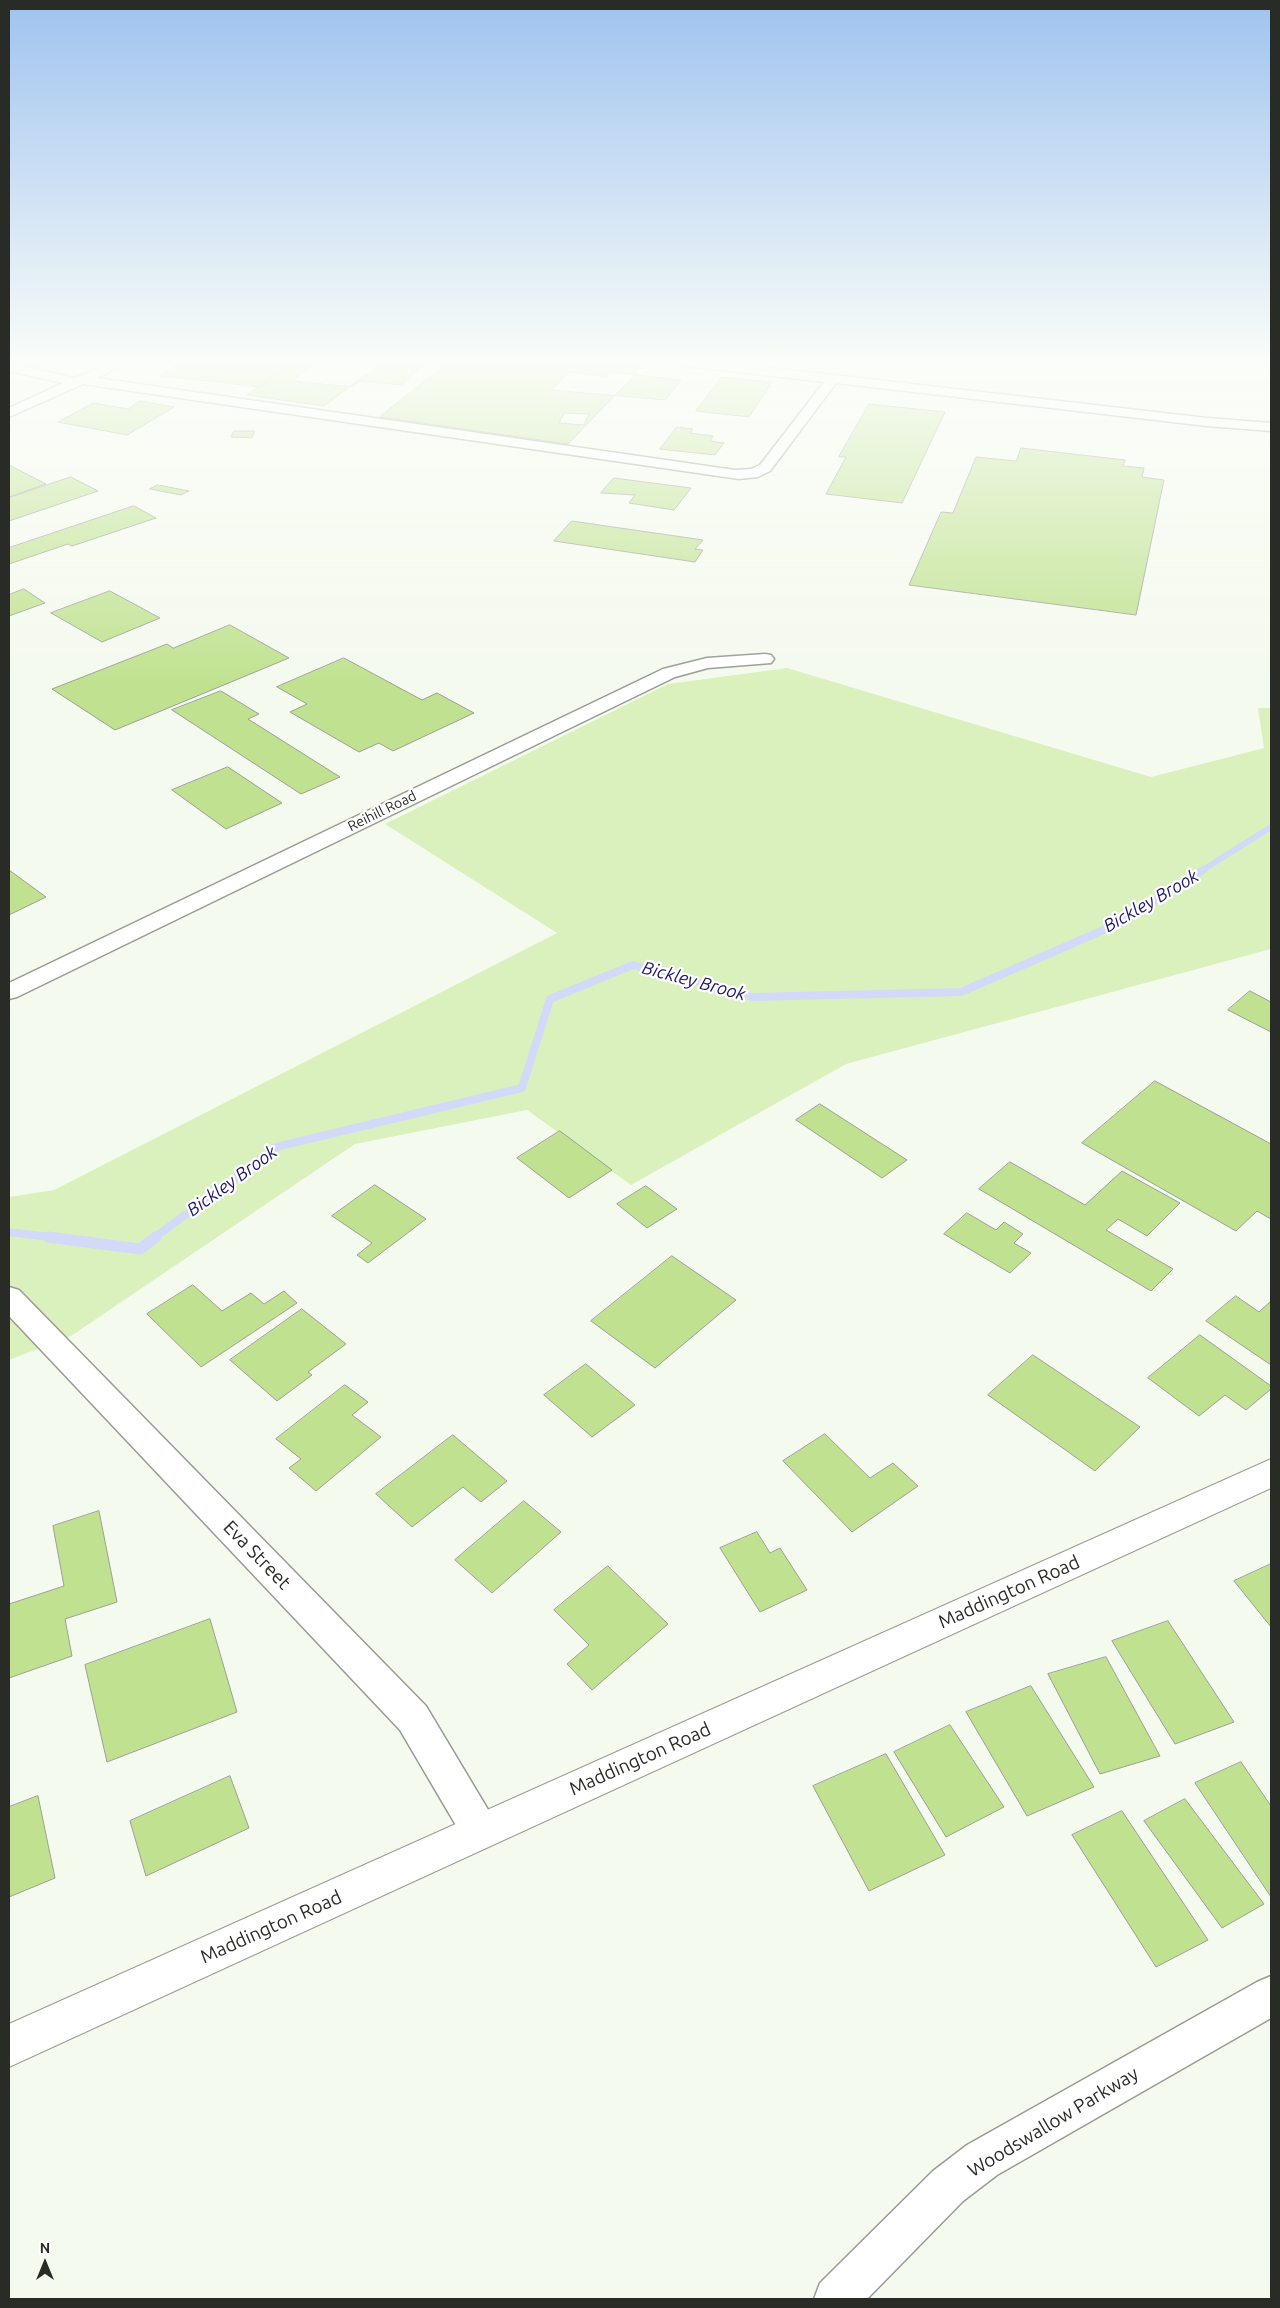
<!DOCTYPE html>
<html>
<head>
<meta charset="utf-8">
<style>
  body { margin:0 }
  #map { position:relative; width:1280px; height:2308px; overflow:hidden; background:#f5faef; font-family:Ubuntu,sans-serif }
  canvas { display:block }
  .frame { position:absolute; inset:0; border:10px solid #292b27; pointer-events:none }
  .north { position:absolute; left:20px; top:2238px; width:50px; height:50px; -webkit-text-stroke:4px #fff; paint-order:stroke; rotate:0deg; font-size:14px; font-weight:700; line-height:20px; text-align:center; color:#292b27 }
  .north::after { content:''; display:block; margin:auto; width:18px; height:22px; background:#292b27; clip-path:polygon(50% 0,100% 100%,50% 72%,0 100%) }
</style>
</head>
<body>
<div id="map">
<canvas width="1280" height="2308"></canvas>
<div class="frame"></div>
<div class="north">N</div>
</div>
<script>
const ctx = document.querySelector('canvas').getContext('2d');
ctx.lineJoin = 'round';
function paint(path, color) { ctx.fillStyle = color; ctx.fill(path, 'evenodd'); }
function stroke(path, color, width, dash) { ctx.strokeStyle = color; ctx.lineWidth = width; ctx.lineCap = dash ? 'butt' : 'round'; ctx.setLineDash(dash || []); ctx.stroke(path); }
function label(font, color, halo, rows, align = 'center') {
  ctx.font = font + ' Ubuntu,sans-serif'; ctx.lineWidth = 4.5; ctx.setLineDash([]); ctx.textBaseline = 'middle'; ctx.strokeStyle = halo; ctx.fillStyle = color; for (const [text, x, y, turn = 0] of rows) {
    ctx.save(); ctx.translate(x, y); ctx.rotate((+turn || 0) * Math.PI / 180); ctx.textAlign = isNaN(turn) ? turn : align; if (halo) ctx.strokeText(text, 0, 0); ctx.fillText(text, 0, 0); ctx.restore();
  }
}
paint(new Path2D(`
  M787,668L1151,777L1264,748L1258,708H1271V949L846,1064L631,1185L527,1110L355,1144L71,1336L9,1360V1197L54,1190L557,933L385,824L668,684Z`), '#dbf1bd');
stroke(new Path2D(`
  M1201,871L1271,827`), '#d3d9f9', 6);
stroke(new Path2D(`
  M9,1232L57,1238
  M154,1238L276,1147L522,1088L550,999L633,965L752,997L961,992L1122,922L1203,870`), '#d3d9f9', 8);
stroke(new Path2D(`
  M48,1237L140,1249L156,1237`), '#d3d9f9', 11);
const building = new Path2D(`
  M9,360H35L50,363L33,371L25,367L9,364Z
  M193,360H294L261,387L161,376L182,361Z
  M299,360H386L324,406L247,395Z
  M317,360H428L402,385L359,381L353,387L293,381Z
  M451,360H597L643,366L568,444L380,417Z
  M569,372L606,377L610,372L681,380L665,400L552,390Z
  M722,377L772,382L749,417L696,411Z
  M140,401L174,407L127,435L58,422L93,403L128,409Z
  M869,404L945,412L902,503L826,494L846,457H839Z
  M565,413L589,414L584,425L559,423Z
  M677,427L693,429L690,433L713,436L710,441L724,443L715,455L660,449Z
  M234,431H255L252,438L231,437Z
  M1021,448L1125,460L1123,466L1144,468L1142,477L1164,480L1136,615L909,585L941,512L953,513L976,457L1016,461Z
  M9,465L46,484L9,497Z
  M71,477L98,491L9,521V498Z
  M614,478L691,488L674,510L629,503L635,495L601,493Z
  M158,485L189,491L181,495L150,489Z
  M134,506L156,518L72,546L68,544L9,564V548Z
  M572,521L703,540L695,549L703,550L695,562L554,541Z
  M24,589L45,603L9,616V595Z
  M110,591L160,618L102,642L51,613Z
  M230,625L289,658L115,730L52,689L167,644L173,648Z
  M344,658L422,700L437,693L474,713L393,751L379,743L359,752L290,712L307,704L277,687Z
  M221,691L259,714L248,719L340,777L301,794L172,710Z
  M228,767L282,803L226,829L172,790Z
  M9,870L46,897L9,915Z
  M1250,991L1271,1002V1032L1228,1010Z
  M1155,1081L1271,1144V1219L1257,1211L1236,1231L1082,1143Z
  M820,1104L907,1160L882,1178L796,1120Z
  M560,1131L612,1170L569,1198L517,1158Z
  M1010,1162L1085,1205L1122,1171L1180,1203L1147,1236L1118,1219L1106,1230L1173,1269L1151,1291L979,1189Z
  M375,1185L426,1219L368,1263L357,1255L372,1243L332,1216Z
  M646,1186L677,1209L647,1228L617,1204Z
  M967,1213L996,1230L1004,1222L1023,1234L1014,1243L1031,1253L1010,1273L944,1234Z
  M672,1256L736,1300L655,1368L591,1321Z
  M193,1285L222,1311L251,1293L264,1304L284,1291L297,1303L201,1367L147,1314Z
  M1236,1296L1259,1312L1271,1301V1365L1206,1321Z
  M302,1309L346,1344L308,1372L312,1375L277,1401L230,1360Z
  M1200,1335L1271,1386V1389L1246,1410L1225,1395L1199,1416L1148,1378Z
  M1033,1355L1140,1427L1095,1471L988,1395Z
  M586,1364L635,1405L592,1437L544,1395Z
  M345,1385L368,1402L352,1415L381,1437L316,1491L289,1468L301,1459L276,1439Z
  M825,1434L870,1478L893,1463L918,1486L852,1532L783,1461Z
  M453,1435L507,1481L481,1502L463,1487L412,1527L376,1494Z
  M524,1501L561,1532L492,1593L455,1560Z
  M99,1511L117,1602L65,1619L72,1656L9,1678V1604L64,1586L53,1526Z
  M757,1532L770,1553L780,1548L807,1590L760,1612L720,1548Z
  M1271,1564V1627L1234,1581Z
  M608,1566L668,1624L592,1690L567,1664L589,1645L554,1610Z
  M210,1619L237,1712L107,1762L85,1665Z
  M1168,1621L1234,1722L1175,1744L1112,1641Z
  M1106,1657L1160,1756L1100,1774L1048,1674Z
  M1031,1686L1094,1787L1027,1816L966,1712Z
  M950,1725L1004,1807L946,1837L894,1752Z
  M886,1754L945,1855L869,1891L813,1786Z
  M1241,1762L1271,1806V1897L1195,1783Z
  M230,1776L249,1828L146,1876L130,1821Z
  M38,1796L55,1878L9,1897V1807Z
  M1185,1799L1264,1904L1222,1928L1144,1821Z
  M1122,1811L1208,1940L1156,1967L1072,1835Z`);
paint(building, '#c0e290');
stroke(building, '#9b9f96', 1);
const minor = new Path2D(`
  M114,360H132L97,378L735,470L751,469L760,465L824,382L669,364L662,360H704L1207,418L1271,423V431L1207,426L836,383L770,471L758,477L739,479L83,384L9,417V408L63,383L9,371V363L75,378Z
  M765,654L771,655L774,659L771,663L708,668L675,677L17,997L9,999V983L663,669L707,658Z
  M9,1287L19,1290L426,1706L493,1818L499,1831L493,1844L480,1850L467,1844L400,1730L9,1316Z
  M1271,1976V2018L997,2175L963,2201L867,2299H814L820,2283L933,2171L967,2145L1257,1982Z`);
const major = new Path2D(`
  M1271,1459V1488L9,2067V2024Z`);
stroke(minor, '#979c92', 3);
stroke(major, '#979c92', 2);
paint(minor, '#fff');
paint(major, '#fff');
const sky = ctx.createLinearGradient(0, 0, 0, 683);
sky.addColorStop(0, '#9fc3ef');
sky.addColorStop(0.53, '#fafdf8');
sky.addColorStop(1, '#fafdf800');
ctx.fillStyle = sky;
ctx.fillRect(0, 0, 1280, 683);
label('14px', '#292b27', '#fff', [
  ["Reihill Road",382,811,-26]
]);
label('italic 18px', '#1f156d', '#fff', [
  ["Bickley Brook",1151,901,-30],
  ["Bickley Brook",694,981,15],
  ["Bickley Brook",232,1181,-36]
]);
label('19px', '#292b27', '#fff', [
  ["Eva Street",257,1555,46],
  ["Maddington Road",1009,1592,-24],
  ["Maddington Road",640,1759,-24],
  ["Maddington Road",271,1927,-24],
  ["Woodswallow Parkway",1053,2122,-31]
]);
</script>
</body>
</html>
